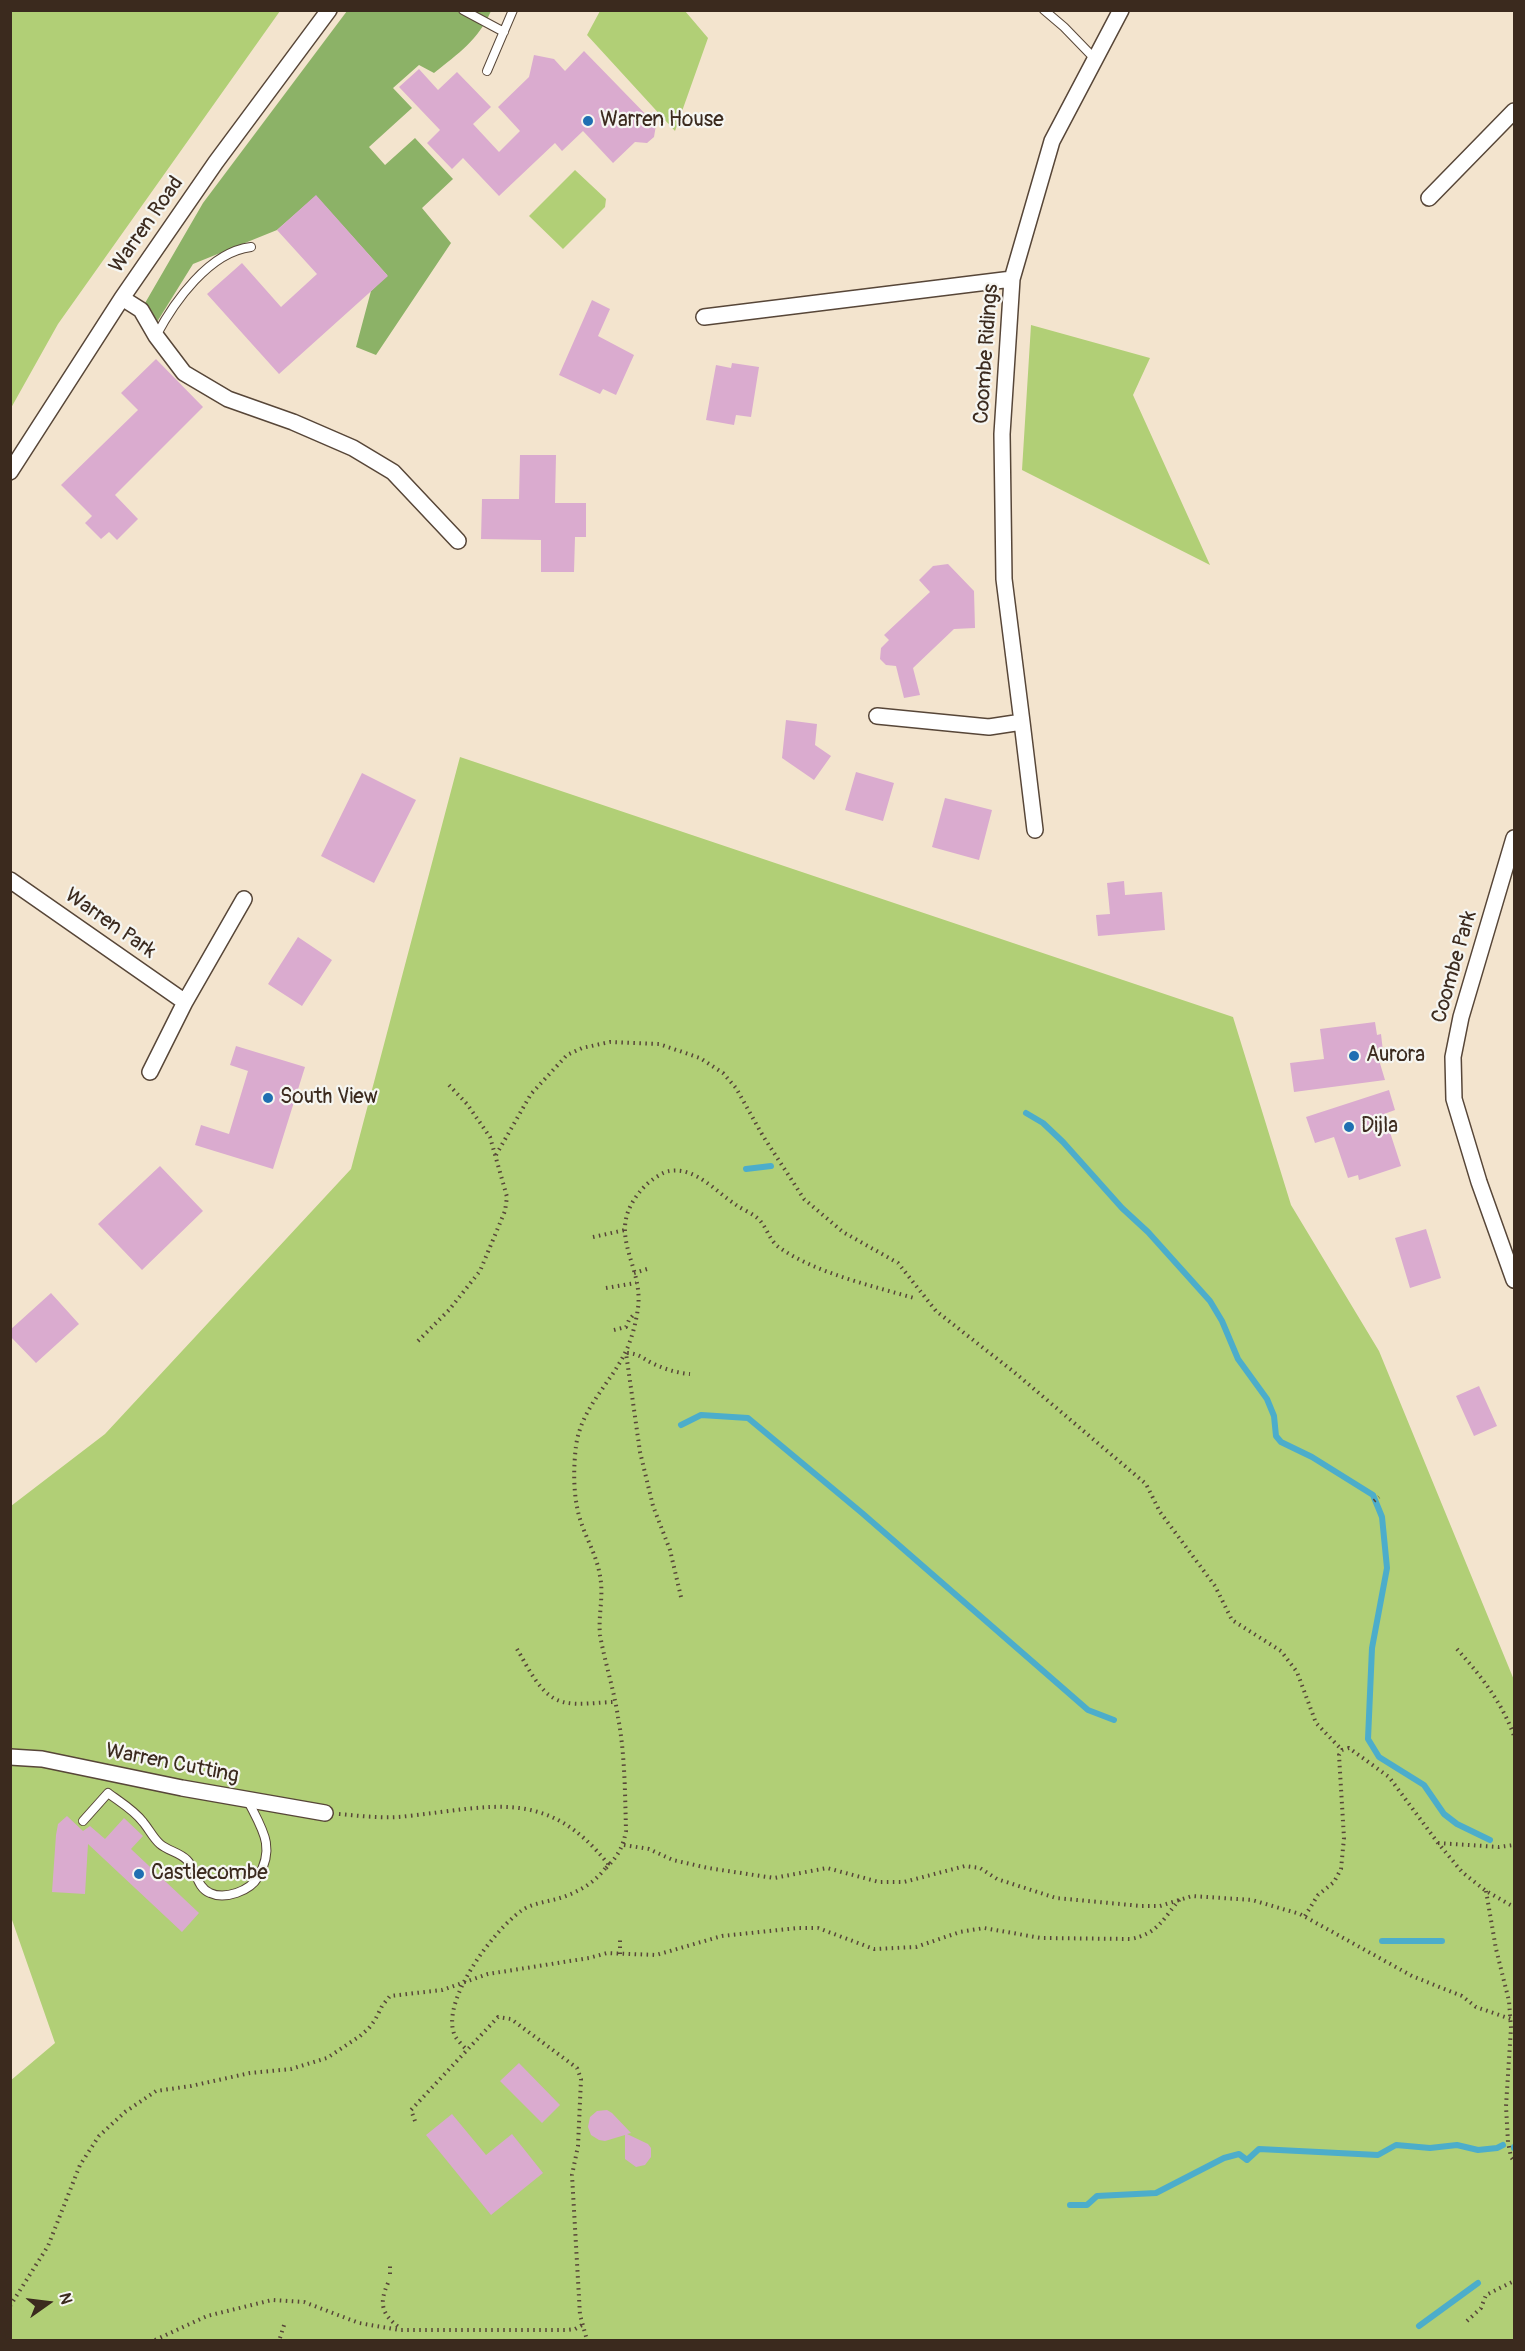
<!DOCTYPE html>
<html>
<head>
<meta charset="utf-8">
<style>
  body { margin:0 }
  #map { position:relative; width:1525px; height:2351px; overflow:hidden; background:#f3e4ce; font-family:Pangolin,sans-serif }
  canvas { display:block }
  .frame { position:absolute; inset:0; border:12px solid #3b2a1e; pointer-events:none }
  .north { position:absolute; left:18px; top:2273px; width:60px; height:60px; -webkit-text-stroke:4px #f6f6f2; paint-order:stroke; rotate:76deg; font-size:16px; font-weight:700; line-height:24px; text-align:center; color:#3b2a1e }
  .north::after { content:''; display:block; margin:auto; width:21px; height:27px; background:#3b2a1e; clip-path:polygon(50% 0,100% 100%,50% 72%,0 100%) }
</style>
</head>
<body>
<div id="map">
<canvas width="1525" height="2351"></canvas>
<div class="frame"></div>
<div class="north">N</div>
</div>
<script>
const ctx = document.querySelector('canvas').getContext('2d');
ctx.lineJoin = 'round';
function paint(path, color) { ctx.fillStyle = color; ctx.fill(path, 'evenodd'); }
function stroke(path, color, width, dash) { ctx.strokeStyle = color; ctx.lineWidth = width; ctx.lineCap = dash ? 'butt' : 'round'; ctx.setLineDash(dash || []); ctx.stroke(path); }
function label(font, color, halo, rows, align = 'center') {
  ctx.font = font + ' Pangolin,sans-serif'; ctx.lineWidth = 4.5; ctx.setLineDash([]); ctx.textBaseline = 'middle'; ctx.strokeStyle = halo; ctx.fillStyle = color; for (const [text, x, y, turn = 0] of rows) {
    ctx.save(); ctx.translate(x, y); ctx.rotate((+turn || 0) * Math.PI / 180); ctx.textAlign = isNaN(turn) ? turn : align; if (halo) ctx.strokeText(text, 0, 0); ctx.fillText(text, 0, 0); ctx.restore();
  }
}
paint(new Path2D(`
  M11,10L280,11L58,324L11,408Z
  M600,11H685L708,38L675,131L587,35Z
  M575,170L606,199L605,207L563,249L529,216Z
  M1031,325L1150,358L1133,395L1210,565L1022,470Z
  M460,757L1233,1017L1291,1205L1379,1351L1514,1680V2340H11L10,2081L55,2043L11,1917V1506L105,1434L351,1169Z`), '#b1cf76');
paint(new Path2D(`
  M347,11H491C479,39 458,54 434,73L419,65L393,88L412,108L369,147L385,165L415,138L453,179L422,208L451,243L376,355L356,347L371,291L387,275L316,196L277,230L193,264L152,330L141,310L203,203Z`), '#8cb267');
stroke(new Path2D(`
  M1026,1113L1043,1123L1063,1142L1122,1208L1148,1232L1210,1301L1222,1321L1238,1359L1267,1399L1274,1416L1276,1436L1281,1442L1312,1457L1373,1495L1382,1517L1387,1568L1372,1648L1368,1739L1379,1757L1424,1785L1444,1814L1457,1824L1490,1840
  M746,1169L771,1166
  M681,1425L701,1415L748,1418L862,1513L1088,1710L1114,1720
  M1382,1941H1442
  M1514,2147V2148
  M1070,2205H1087L1097,2196L1156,2193L1224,2158L1239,2154L1247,2160L1259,2149L1378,2155L1396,2145L1430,2148L1457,2145L1478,2150L1497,2148L1503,2145
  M1419,2326L1478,2283`), '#4cadcb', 6);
paint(new Path2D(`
  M584,51L656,125L654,137L647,143L635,142L613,163L583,131L562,151L555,143L499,196L463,158L452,169L427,143L440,130L399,87L419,69L438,90L457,72L491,107L473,124L499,152L520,131L498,107L529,77L534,55L554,59L565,71Z
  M316,195L388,276L279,374L207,294L242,263L281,307L317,274L277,230Z
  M592,300L610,309L598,336L634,355L616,395L603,389L600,394L559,375Z
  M156,359L203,407L115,495L138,519L117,540L109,532L101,539L85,523L92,516L61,485L138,410L121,393Z
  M732,363L759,367L751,417L736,415L734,425L706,420L716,365L731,368Z
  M520,455H556L555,503H586V537H575L574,572H541V540L481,539L482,499H519Z
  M948,564L974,591L975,628L954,629L913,668L920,695L904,698L896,666L886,665L880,659L881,648L889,640L884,635L930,592L919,580L933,566Z
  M786,720L817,724L815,745L831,756L814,780L782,758Z
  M856,772L894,783L883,821L845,810Z
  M362,773L416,800L374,883L321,856Z
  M945,798L992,810L979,860L932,847Z
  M1124,881L1125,895L1162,892L1165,930L1098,936L1096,915L1110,914L1107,883Z
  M298,937L332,960L302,1006L268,984Z
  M1375,1022L1377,1035L1381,1034L1384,1060H1379L1385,1080L1294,1092L1290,1063L1324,1059L1320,1029Z
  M236,1046L305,1067L273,1169L195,1145L201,1125L229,1134L248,1071L230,1065Z
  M1389,1090L1395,1110L1384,1114L1401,1166L1359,1180L1358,1175L1348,1178L1334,1137L1315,1143L1306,1117Z
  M160,1166L203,1211L142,1270L98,1224Z
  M1426,1229L1441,1278L1410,1288L1395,1238Z
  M51,1293L79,1324L36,1363L10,1336V1330Z
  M1479,1386L1497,1426L1474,1436L1456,1396Z
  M67,1816L83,1831L90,1826L105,1839L124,1818L143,1836L131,1849L199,1913L182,1932L88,1844L85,1894L52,1892L56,1835L58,1824Z
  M519,2063L560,2105L542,2123L500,2081Z
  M607,2110L612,2113L631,2133L627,2134L648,2144L651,2148V2157L645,2165L636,2167L625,2159V2135L605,2141L599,2140L591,2135L588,2127L590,2117L597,2111Z
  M452,2114L486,2155L512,2134L543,2173L491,2215L426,2135Z`), '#daabcf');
const lane = new Path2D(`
  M463,10L504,32
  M1044,10L1064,27L1095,59
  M487,71L513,10
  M156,336C174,302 209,252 251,247
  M83,1821L108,1793C120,1802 134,1810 143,1822C149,1829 153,1838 160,1844C168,1851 179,1852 187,1860C197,1870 196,1887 210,1893C225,1900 250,1891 258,1877C276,1847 262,1829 248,1801`);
const street = new Path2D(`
  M1429,198L1514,111
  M122,298L141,310L156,336L184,373L228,399L293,422L353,448L393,472L458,541
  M704,317L1012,279
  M10,472L122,298L216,162L329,10
  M877,716L989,727L1022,722L1004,579L1002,434L1012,279L1052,141L1121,10
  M1022,722L1035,830
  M1514,838L1461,1017L1453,1057L1454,1099L1479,1182L1514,1280
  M10,880L185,1002
  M150,1072L185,1002L244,899
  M10,1757L42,1759L182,1788L325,1813`);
stroke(lane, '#574638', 10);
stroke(street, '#574638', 18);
stroke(new Path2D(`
  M496,1155L531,1094L567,1055L582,1048L610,1042L659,1044L700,1058L723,1073L736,1088L763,1136L804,1199L843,1232L898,1263L936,1311L1014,1372L1146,1484L1160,1512L1215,1586L1232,1620L1281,1651L1297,1672L1316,1723L1342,1750
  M593,1237L625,1230
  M634,1273L647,1269
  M606,1288L636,1283
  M614,1330L626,1327L629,1320L635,1313
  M418,1341L449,1310L480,1271L505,1211L507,1197L490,1137L467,1104L448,1084
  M1374,1501L1379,1497
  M681,1597L670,1550L653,1506L640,1452L626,1353C638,1353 642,1358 652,1363C664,1369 677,1373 690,1374
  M517,1649C528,1667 540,1696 563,1702C578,1706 599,1702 615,1702
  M1457,1649C1480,1675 1502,1702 1514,1736
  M339,1814C362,1816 385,1819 408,1816C493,1807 547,1787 608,1864C598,1881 579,1892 560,1898C547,1902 532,1903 521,1911C494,1930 439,2002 455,2036C458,2041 463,2046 467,2050
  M1438,1843L1499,1847L1514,1845
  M624,1845L649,1849L673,1860L708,1868L774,1878L827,1868L879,1882H904L965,1866L980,1868L997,1879L1056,1898L1141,1906H1160L1192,1896L1252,1900L1300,1914L1412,1976L1462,1996L1476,2007L1514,2020
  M606,1868C618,1856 623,1847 626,1831C625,1794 625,1754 618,1717C614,1690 605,1663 600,1635C598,1615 604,1596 600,1576C597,1557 588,1542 582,1525C573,1501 573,1471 576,1446C581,1409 608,1386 624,1355C631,1342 636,1323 638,1308C644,1262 601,1232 645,1186C651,1180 662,1172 670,1171C696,1167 716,1192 735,1204C741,1209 750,1212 756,1217C767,1225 768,1240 780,1248C816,1273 872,1286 914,1298
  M1486,1891L1496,1949L1509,2001L1511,2028L1506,2106L1508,2142L1511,2157L1514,2161
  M1305,1916L1318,1895L1334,1882L1341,1869L1344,1838L1339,1755L1342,1750L1349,1748L1389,1777L1438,1843L1462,1872L1486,1891L1514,1907
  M620,1954V1940
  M415,2121L411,2110L498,2017L511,2019L577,2068L581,2079L578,2146L572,2175L580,2315L587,2340
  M390,2274V2265
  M388,2283C379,2303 381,2314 400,2328
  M10,2306L48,2246L80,2165L99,2136L125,2112L156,2091L191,2086L250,2073L291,2069L327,2058L360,2036L369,2028L375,2020L382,2006L390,1996L442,1990L488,1974L589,1958L607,1953L656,1955L722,1936L798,1928H818L874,1949L916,1947L960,1932L984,1928L1041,1938L1130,1939C1159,1934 1163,1918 1181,1898
  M1467,2321L1481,2308L1486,2295L1514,2281
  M280,2338L285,2322
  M155,2340L207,2316L272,2300L304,2302L359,2323L400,2330H566L575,2329L582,2325`), '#574638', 4, [1.5, 4.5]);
stroke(lane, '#fff', 8);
stroke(street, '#fff', 15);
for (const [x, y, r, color] of [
  [588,121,6,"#1f6fb2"],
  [1354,1056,6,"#1f6fb2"],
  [268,1098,6,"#1f6fb2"],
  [1349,1127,6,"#1f6fb2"],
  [139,1874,6,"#1f6fb2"]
]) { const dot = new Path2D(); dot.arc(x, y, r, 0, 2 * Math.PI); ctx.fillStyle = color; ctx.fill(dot); stroke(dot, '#f6f6f2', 2); }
label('21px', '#3b2a1e', '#f6f6f2', [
  ["Warren House",600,121],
  ["Aurora",1366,1056],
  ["South View",280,1098],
  ["Dijla",1361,1127],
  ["Castlecombe",151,1874]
], 'left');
label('21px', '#3b2a1e', '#f6f6f2', [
  ["Warren Road",147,225,-55],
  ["Coombe Ridings",987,354,-86],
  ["Warren Park",110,924,35],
  ["Coombe Park",1455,967,-74],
  ["Warren Cutting",172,1764,11]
]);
</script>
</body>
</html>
